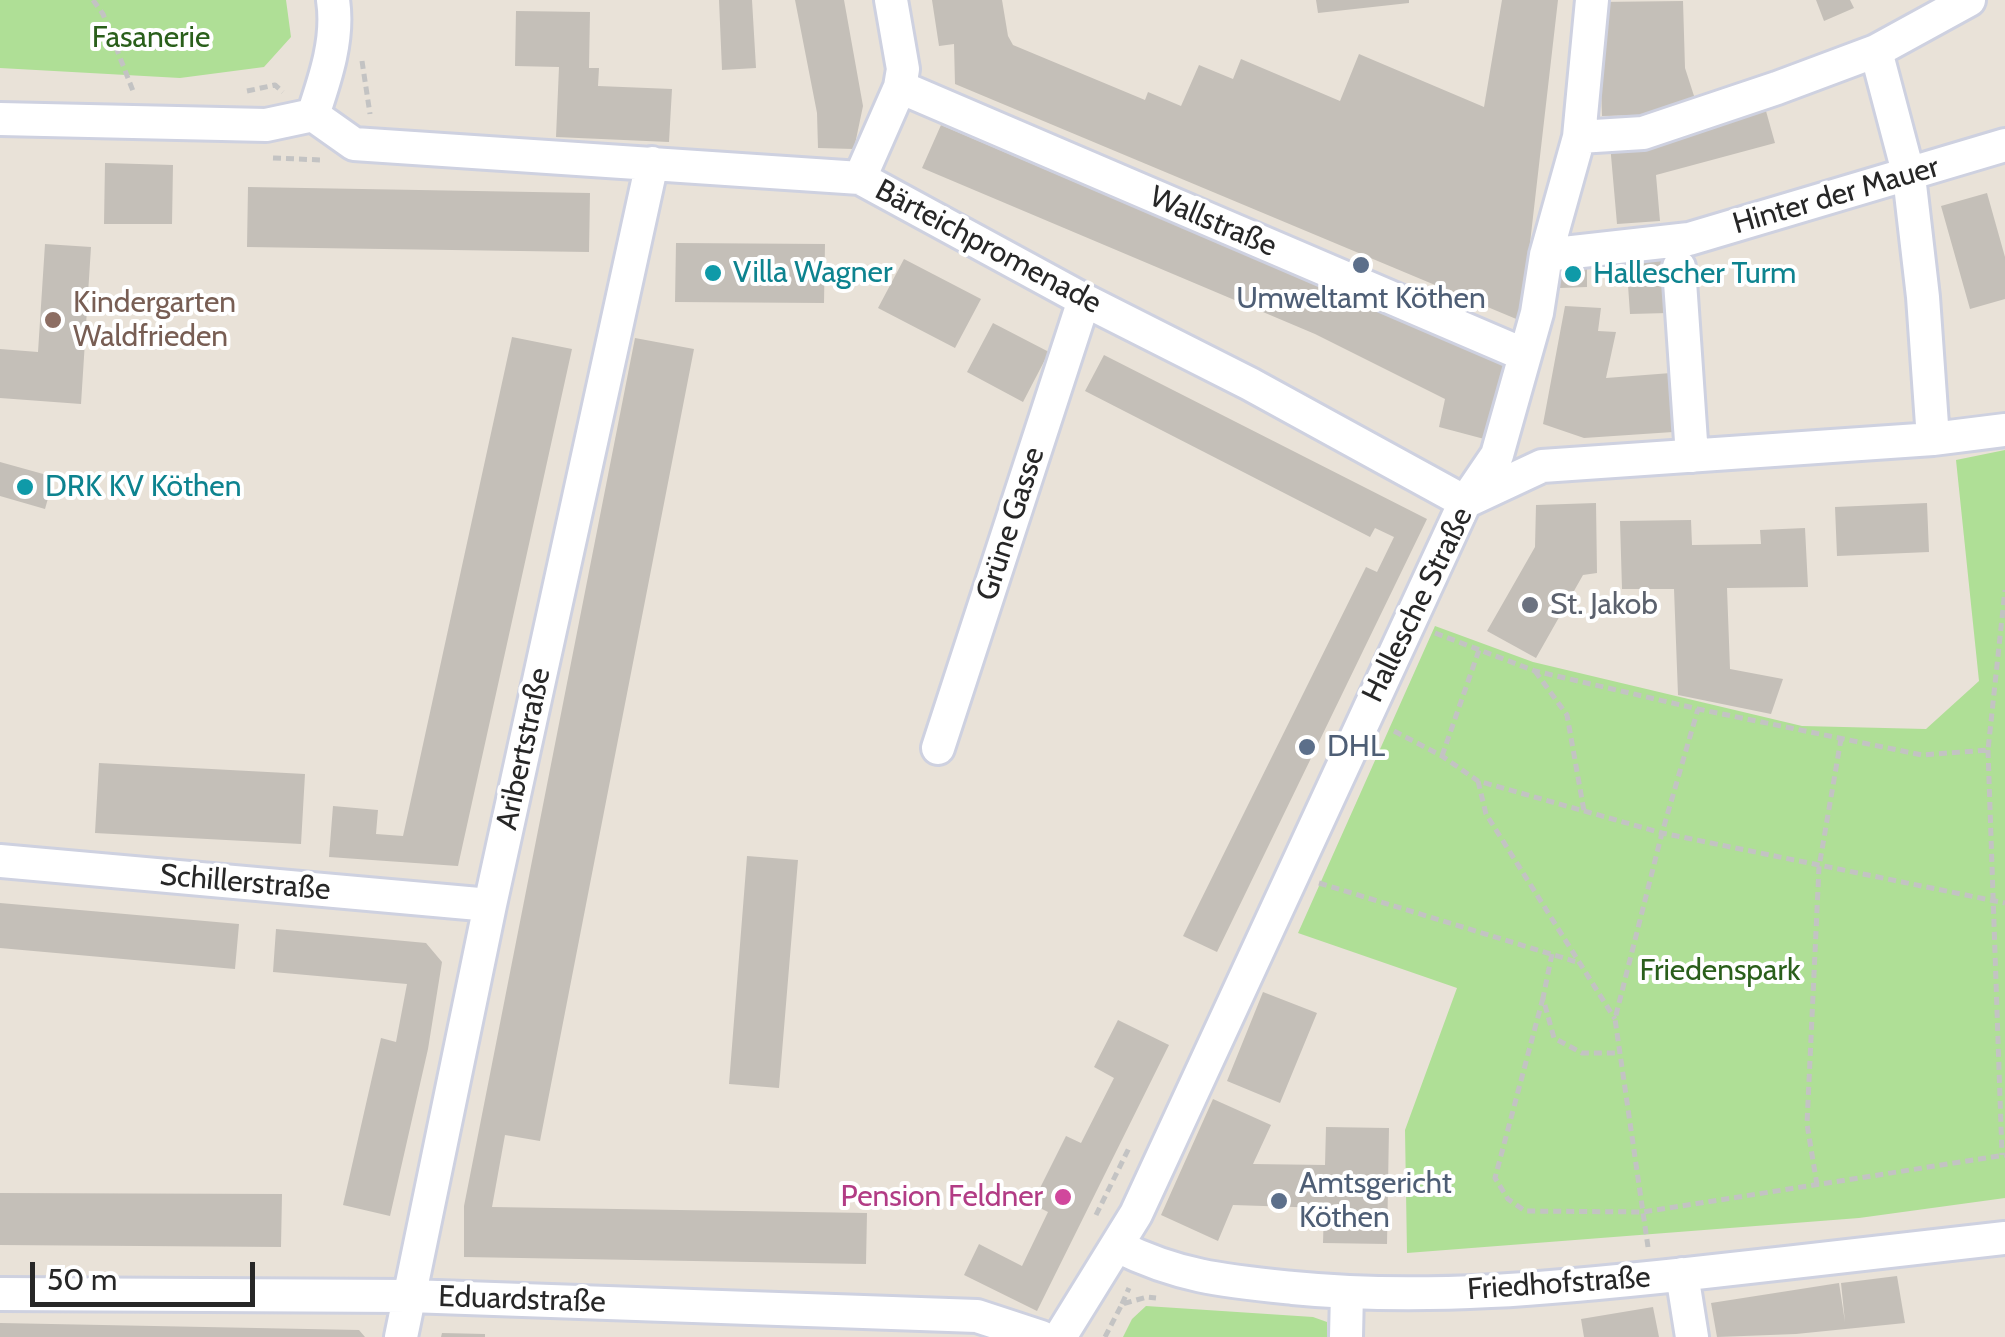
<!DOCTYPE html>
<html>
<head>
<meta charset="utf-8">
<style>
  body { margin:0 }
  #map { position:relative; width:2005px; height:1337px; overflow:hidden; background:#e9e2d8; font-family:Cabin,sans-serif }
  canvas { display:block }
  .scale { position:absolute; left:30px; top:1262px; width:225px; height:45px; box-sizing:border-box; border:5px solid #272727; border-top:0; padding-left:12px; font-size:30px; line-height:35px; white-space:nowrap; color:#272727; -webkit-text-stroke:8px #fff; paint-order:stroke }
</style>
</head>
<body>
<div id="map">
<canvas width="2005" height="1337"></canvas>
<div class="scale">50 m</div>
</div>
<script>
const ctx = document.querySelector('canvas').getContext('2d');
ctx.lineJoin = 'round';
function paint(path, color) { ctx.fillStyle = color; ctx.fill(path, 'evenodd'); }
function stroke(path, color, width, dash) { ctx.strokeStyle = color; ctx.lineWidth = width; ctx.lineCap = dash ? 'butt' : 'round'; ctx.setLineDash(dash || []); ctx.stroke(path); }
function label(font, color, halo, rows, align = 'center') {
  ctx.font = font + ' Cabin,sans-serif'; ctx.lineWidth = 8; ctx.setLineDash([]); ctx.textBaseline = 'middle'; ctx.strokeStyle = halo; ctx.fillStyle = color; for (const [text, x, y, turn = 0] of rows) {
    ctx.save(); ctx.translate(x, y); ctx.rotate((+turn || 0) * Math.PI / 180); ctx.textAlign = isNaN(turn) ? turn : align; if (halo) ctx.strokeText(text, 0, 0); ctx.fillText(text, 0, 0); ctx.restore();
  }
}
paint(new Path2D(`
  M0,0H286L291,37L264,67L180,78L0,68Z
  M2005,450V1198L1859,1218L1407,1253L1405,1130L1457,988L1298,933L1435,626L1533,662L1802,726L1926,729L1979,681L1956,460Z
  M1146,1306L1313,1317L1327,1322V1337H1123L1132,1319Z`), '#afdf96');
paint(new Path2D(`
  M719,0H752L756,68L722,70Z
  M795,0H844L863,106L854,149L818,148L817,113Z
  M932,0H1002L1008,36L1013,45L1145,100L1148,92L1181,106L1199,65L1233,79L1241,59L1340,101L1359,54L1484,107L1502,0H1558L1521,321L955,84L954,44L939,46Z
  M1316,0H1409V3L1318,13Z
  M1816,0H1850L1854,8L1824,21Z
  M1683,1L1685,68L1695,99L1644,115L1602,116L1598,2Z
  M516,11L590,12L589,68H599L598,86L672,89L669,142L556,137L559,67L515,66Z
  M1766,111L1775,143L1656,175L1660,221L1617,224L1610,144L1653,141Z
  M941,125L1507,366L1488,440L1439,427L1445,399L1315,334L922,168Z
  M105,163L173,165L172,224H104Z
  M248,187L590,193L589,252L247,247Z
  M1987,193L2005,257V299L1970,309L1941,206Z
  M676,243L825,244L824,303L675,302Z
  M45,244L91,247L81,404L0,398V349L38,352Z
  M1664,251L1668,313L1630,314L1626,256Z
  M904,259L981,299L955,348L878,308Z
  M1559,261H1587V287L1560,288Z
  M1565,306L1601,308L1598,331L1616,332L1606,378L1671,373L1673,432L1584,438L1543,424Z
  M993,323L1049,352L1023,402L967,372Z
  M512,337L572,349L458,866L329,857L333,806L378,810L376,834L403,836Z
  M635,338L694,349L540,1141L505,1135L492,1207L867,1213L866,1264L464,1257V1206Z
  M1104,355L1427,519L1217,952L1183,936L1366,567L1377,572L1394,537L1375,528L1370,537L1085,391Z
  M0,462L54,477L45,509L0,496Z
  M1596,503L1597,573L1583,575L1536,658L1487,631L1535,547L1536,505Z
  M1927,503L1929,552L1837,556L1835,507Z
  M1691,520L1692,545L1761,544L1760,530L1805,528L1808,587L1727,588L1730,669L1783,679L1771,714L1678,695L1674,589H1622L1620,521Z
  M99,763L305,774L301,844L95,833Z
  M747,856L798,860L779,1088L729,1084Z
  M0,903L239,924L235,969L0,948Z
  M276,929L426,943L442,962L428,1049L390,1216L343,1205L381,1038L396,1042L407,984L273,972Z
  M1263,992L1317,1013L1280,1103L1227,1081Z
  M1118,1020L1169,1045L1037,1311L964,1275L979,1244L1022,1266L1048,1212L1032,1204L1066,1136L1081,1143L1114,1078L1094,1067Z
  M1213,1099L1271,1125L1253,1164L1325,1165L1326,1127L1389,1128L1387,1244L1323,1243L1324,1208L1233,1205L1218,1241L1161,1215Z
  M0,1193L282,1194L281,1247L0,1245Z
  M1897,1276L1905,1323L1796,1334L1717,1337L1711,1303L1839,1283L1845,1322L1841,1283Z
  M1653,1307L1659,1337H1584L1581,1319Z
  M0,1323L359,1330L365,1337H0Z
  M442,1333L485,1334V1337H441Z`), '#c4bfb8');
const minor = new Path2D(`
  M1876,51L1909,176L1923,297L1933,439
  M900,87L1525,355
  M313,115C325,79 339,39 333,0
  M0,119L266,125L313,115L354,144L860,178L1084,300L1250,384L1465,502
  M1579,137L1643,133L1777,88L1876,51L1969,0
  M860,178L900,87L903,69L891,0
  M1546,255L1689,239L2005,145
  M1679,267L1692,456
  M1465,502L1542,466L1933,439L2005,430
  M938,748L1084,300
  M0,861L490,905
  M1117,1246C1179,1277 1225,1281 1293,1288C1425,1301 1556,1288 1687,1274C1793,1262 1899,1251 2005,1238
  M1682,1274L1692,1337
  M0,1294L409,1296L977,1316L1041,1337
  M401,1337L490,905L652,163
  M1060,1337L1136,1214L1465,502L1497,455L1537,313L1546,255L1579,137L1592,0
  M1346,1337L1347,1292`);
stroke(minor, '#ced1e0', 38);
stroke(new Path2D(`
  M93,0L103,14L133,91
  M362,61L370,114
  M247,91L275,85L283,92
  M273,158L322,160
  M1435,633L1535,671L1698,709L1922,755L1988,750L2005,590
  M1535,671L1567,715L1584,811
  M1394,731L1442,756L1478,781L1662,833L2005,903
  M1988,750L2002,1155
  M1442,756L1479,650
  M1478,781L1486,814L1615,1019
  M1319,883L1580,963
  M1552,954L1543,998L1554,1038L1582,1053H1620
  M1543,998L1495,1178L1508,1199L1525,1211L1643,1212L2005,1155
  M1817,1185L1807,1124L1819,867L1841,739
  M1096,1215L1129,1148
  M1648,1247L1615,1019L1662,833L1698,709
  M1122,1304L1129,1288
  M1105,1337L1122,1304L1147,1297L1156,1298`), '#c3c3c3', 5, [8, 5]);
stroke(minor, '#fff', 32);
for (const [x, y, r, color] of [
  [1361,265,10,"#5c6f8a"],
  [713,273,10,"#0f9aa8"],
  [1573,274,10,"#0f9aa8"],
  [53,320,10,"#8d6e63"],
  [25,487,10,"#0f9aa8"],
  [1530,605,10,"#6b7280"],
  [1307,747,10,"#5c6f8a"],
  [1063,1197,10,"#d1479c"],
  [1279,1201,10,"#5c6f8a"]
]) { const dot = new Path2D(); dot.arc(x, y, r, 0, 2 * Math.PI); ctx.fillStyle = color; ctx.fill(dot); stroke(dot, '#fff', 4); }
label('30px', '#2a5f1b', '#fff', [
  ["Fasanerie",151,38],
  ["Friedenspark",1720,971]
]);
label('30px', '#272727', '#fff', [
  ["Hinter der Mauer",1836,196,-16],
  ["Wallstraße",1213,222,23],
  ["Bärteichpromenade",988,247,28],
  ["Grüne Gasse",1011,524,-72],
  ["Hallesche Straße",1418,605,-64],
  ["Aribertstraße",524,749,-78],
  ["Schillerstraße",245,883,5],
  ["Friedhofstraße",1559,1284,-4],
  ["Eduardstraße",522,1300,2]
]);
label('30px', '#0d838f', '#fff', [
  ["Villa Wagner",733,273],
  ["Hallescher Turm",1593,274],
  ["DRK KV Köthen",45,487]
], 'left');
label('30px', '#4e5e75', '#fff', [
  ["Umweltamt Köthen",1361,299,"center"],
  ["DHL",1327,747],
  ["Amtsgericht",1299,1184],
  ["Köthen",1299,1218]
], 'left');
label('30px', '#785e54', '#fff', [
  ["Kindergarten",73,303],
  ["Waldfrieden",73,337]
], 'left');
label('30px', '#5b616d', '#fff', [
  ["St. Jakob",1550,605]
], 'left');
label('30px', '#b23c85', '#fff', [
  ["Pension Feldner",1043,1197]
], 'right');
</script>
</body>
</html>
